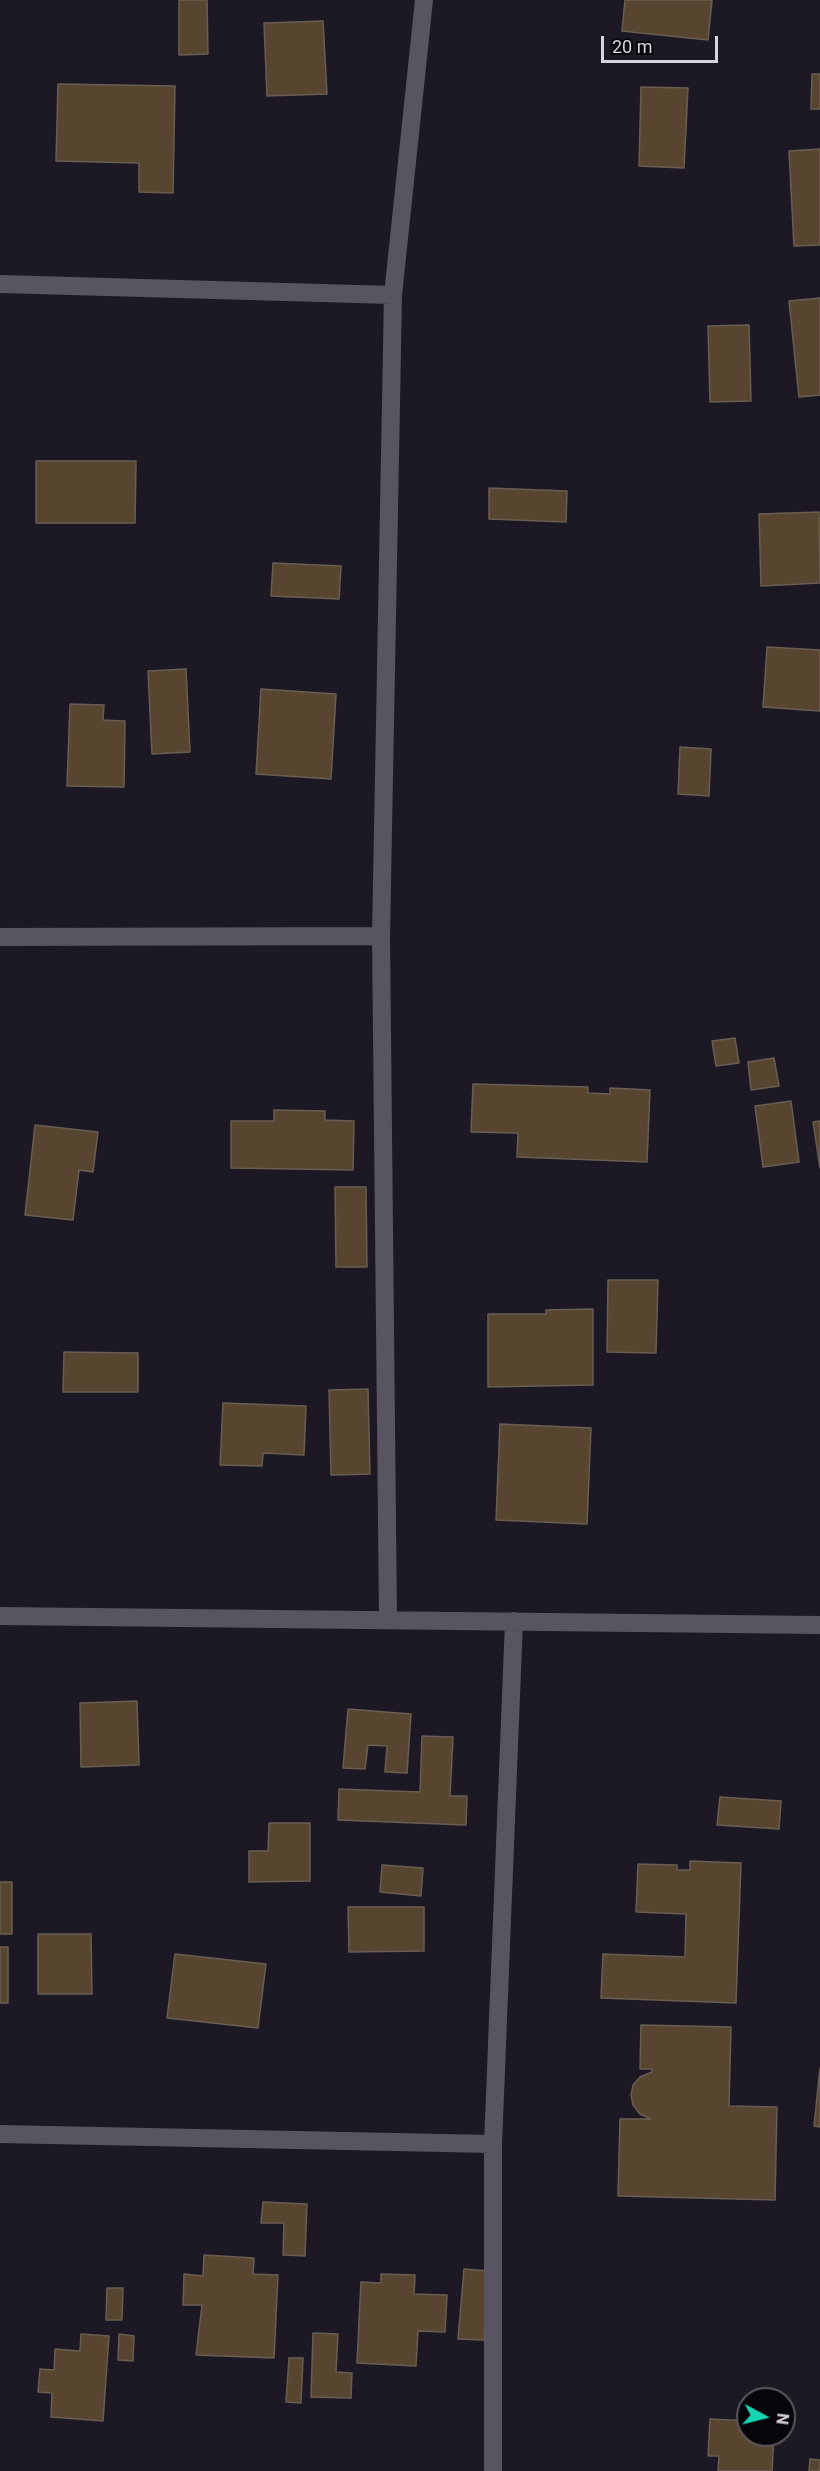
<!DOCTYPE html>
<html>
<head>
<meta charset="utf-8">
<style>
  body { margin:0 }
  #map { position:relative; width:820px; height:2471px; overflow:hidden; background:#1d1924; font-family:Roboto,sans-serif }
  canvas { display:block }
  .north { position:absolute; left:736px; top:2387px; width:60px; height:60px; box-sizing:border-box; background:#070509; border:2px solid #5b585e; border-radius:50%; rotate:97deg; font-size:16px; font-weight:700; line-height:24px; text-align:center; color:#d8d5dd }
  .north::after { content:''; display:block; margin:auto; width:21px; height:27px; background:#17d5b3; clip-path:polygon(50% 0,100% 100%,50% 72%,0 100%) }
  .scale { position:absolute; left:601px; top:36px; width:117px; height:27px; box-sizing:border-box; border:3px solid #d8d5dd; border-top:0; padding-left:8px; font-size:18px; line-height:21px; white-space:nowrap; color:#d8d5dd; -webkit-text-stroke:4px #070509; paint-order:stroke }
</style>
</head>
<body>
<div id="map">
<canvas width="820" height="2471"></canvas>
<div class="north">N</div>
<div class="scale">20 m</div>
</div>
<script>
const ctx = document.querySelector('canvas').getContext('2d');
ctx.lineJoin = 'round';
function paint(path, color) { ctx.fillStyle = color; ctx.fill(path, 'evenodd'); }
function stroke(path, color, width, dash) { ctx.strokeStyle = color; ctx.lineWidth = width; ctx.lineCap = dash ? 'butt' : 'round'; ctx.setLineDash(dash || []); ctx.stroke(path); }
const building = new Path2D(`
  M179,0H207L208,54L179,55Z
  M625,0H712L708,40L622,31Z
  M323,21L327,94L267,96L264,23Z
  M812,74H820V109H811Z
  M58,84L175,86L173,193L139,192V163L56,161Z
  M641,87L688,88L684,168L639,166Z
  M820,149V245L794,246L789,151Z
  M820,298V395L799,397L789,301Z
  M749,325L751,401L710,402L708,326Z
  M36,461H136L135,523H36Z
  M489,488L567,491L566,522L489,519Z
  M819,512L820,583L761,586L759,514Z
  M273,563L341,566L339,599L271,596Z
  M767,647L820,650V711L763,707Z
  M186,669L190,752L152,754L148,671Z
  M261,689L336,694L331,779L256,774Z
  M70,704L104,705L103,720L125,721L124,787L67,786Z
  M680,747L711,749L709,796L678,794Z
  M735,1038L739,1063L716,1066L712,1041Z
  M774,1058L779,1086L751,1090L748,1062Z
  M473,1084L588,1087V1093L610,1094V1088L650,1090L647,1162L517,1157L518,1133L471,1132Z
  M791,1101L799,1162L763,1167L755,1106Z
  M274,1110L325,1111V1120L354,1121L353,1170L231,1168V1121H274Z
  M820,1121V1168L813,1122Z
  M35,1125L98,1132L93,1172L79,1170L73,1220L25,1215Z
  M335,1187H366L367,1267H336Z
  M608,1280H658L656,1353L607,1352Z
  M593,1309V1385L488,1387V1314H546V1310Z
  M64,1352L138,1353V1392H63Z
  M368,1389L370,1474L331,1475L329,1390Z
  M223,1403L306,1406L304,1455L263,1453L262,1466L220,1465Z
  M500,1424L591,1428L587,1524L496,1520Z
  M137,1701L139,1765L81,1767L80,1703Z
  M348,1709L411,1714L407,1773L385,1772L387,1746L368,1745L365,1769L343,1768Z
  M422,1736L453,1737L450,1796H467L466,1825L338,1820L339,1789L420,1792Z
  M720,1797L781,1801L779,1829L717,1825Z
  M269,1823H310V1881L249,1882V1851H268Z
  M690,1861L741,1863L736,2003L601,1998L603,1954L685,1957L686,1914L636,1912L638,1864L677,1865V1870H690Z
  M382,1865L423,1868L421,1896L380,1892Z
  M0,1882H12V1934H0Z
  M348,1907H424V1951L349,1952Z
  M38,1934H91L92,1994H38Z
  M0,1947H8V2003H0Z
  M175,1954L266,1964L258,2028L167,2018Z
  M641,2025L731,2027L729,2106L777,2107L775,2200L618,2196L620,2119H651L640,2114L633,2105L631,2095L633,2085L640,2077L652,2072V2069H640Z
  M820,2068V2127L814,2126Z
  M263,2202L307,2204L305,2256L283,2255L284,2223H261Z
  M204,2255L254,2258L253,2274L278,2275L274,2358L196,2355L202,2305H183L184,2274L203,2276Z
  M464,2269L488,2271L484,2340L458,2339Z
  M381,2274L415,2275L414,2294L447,2295L445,2332L418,2331L416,2366L357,2363L361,2282L381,2283Z
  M107,2288H123L122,2320H106Z
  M313,2333L338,2334L336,2372L352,2373L351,2398L311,2397Z
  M81,2334L109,2336L103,2421L51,2417L52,2393L38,2392L40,2369L54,2370L55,2349L80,2351Z
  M119,2334L134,2336L133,2361L118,2360Z
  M289,2358H303L301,2403L286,2402Z
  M710,2419L748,2421V2435H774L772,2471H718L719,2456H708Z
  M810,2459L820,2460V2471H809Z`);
paint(building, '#584530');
stroke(building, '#695e53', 1.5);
stroke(new Path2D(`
  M0,284L393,295
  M0,937L381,936
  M0,1616L820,1625
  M388,1619L381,936L393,295L424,0
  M0,2134L493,2144
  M493,2471V2144L514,1621`), '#595462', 18);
</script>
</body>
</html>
